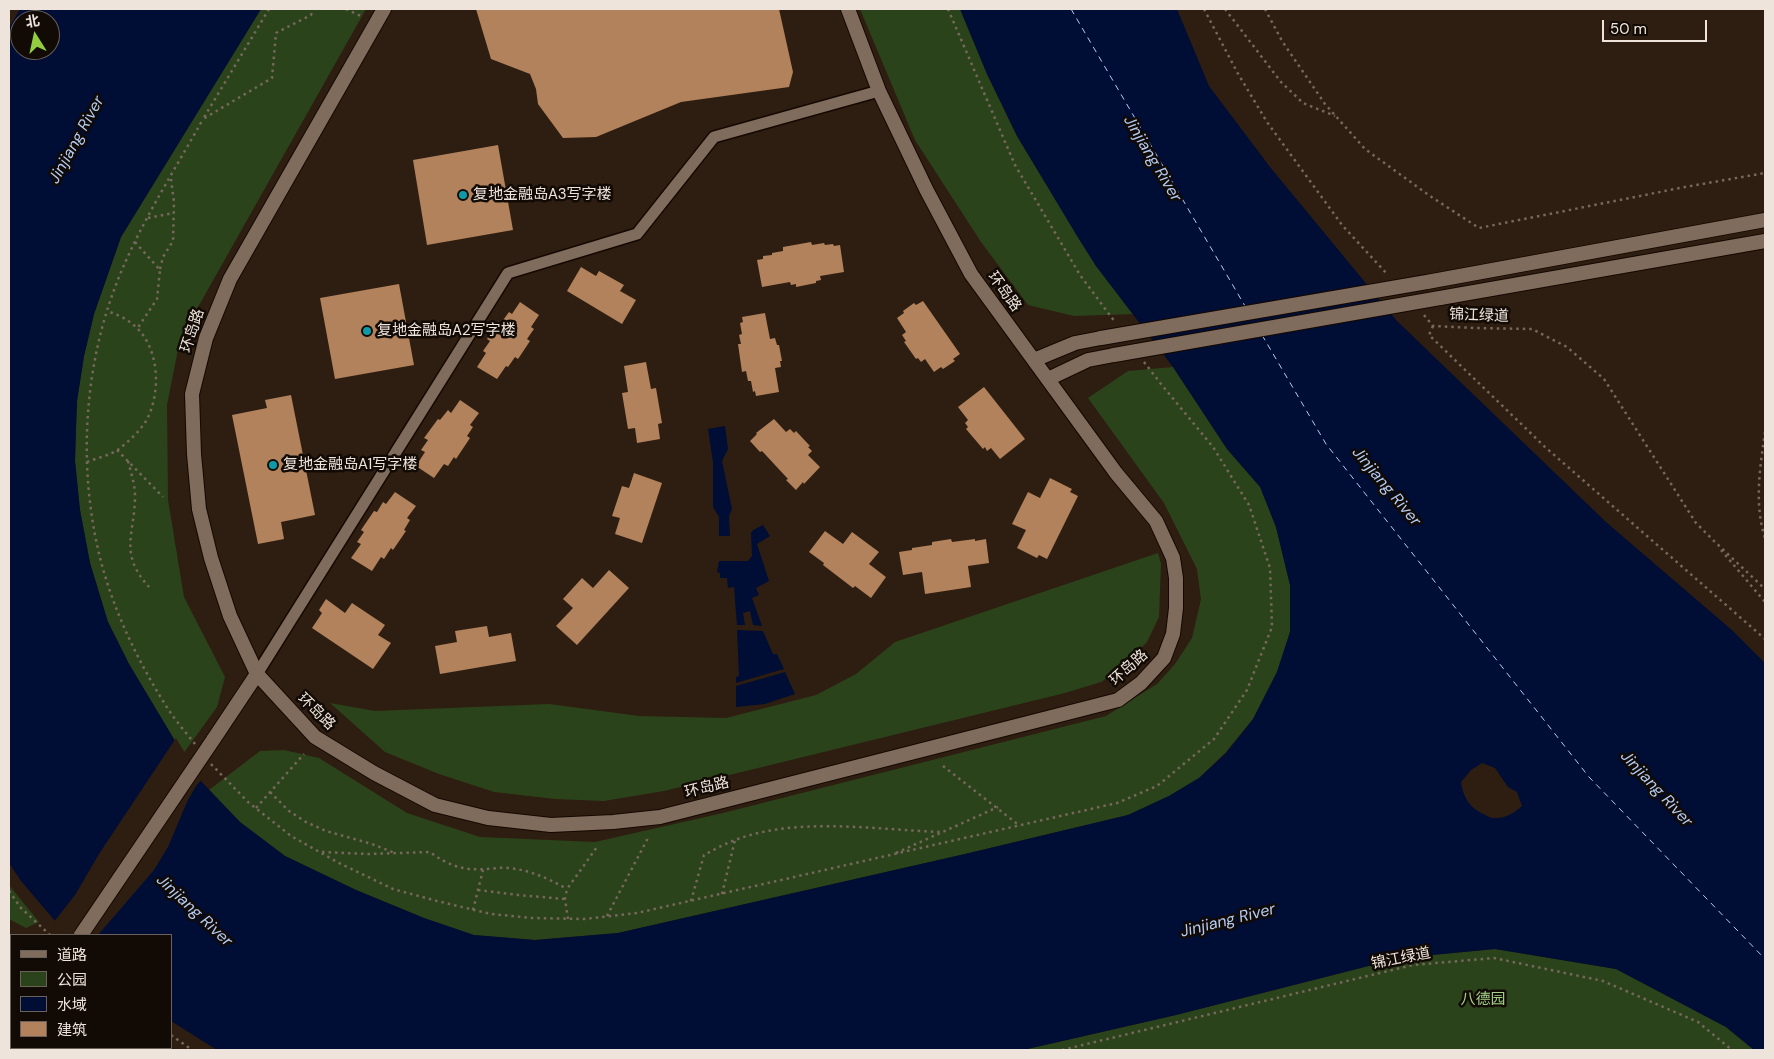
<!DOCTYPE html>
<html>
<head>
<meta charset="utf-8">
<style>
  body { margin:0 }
  #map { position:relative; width:1774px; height:1059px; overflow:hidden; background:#2e1e11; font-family:"DM Sans","Noto Sans SC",sans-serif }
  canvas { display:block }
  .frame { position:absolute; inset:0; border:10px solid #efe4dc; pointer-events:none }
  .legend { position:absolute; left:10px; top:934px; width:162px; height:115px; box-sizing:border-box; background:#110a05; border:1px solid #6a615b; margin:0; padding:6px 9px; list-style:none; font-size:15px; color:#efe4dc }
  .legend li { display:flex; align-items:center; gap:10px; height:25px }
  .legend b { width:25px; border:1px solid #6a615b }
  .north { position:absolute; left:10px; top:10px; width:50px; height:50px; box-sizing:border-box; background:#110a05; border:1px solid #6a615b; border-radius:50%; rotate:350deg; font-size:14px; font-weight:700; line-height:20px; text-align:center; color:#efe4dc }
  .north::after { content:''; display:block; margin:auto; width:18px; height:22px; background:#91cd3f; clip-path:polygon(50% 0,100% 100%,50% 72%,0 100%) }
  .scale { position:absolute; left:1602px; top:20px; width:105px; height:22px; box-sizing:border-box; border:2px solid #efe4dc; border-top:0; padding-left:6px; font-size:15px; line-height:18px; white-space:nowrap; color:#efe4dc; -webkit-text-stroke:4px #110a05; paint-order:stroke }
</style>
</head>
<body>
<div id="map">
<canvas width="1774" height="1059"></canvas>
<div class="frame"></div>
<ul class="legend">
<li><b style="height:6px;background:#7f6c5d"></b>道路</li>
<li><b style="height:14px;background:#2b431a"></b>公园</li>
<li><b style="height:14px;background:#000d34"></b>水域</li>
<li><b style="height:14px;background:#b2825c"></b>建筑</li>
</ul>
<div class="north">北</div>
<div class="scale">50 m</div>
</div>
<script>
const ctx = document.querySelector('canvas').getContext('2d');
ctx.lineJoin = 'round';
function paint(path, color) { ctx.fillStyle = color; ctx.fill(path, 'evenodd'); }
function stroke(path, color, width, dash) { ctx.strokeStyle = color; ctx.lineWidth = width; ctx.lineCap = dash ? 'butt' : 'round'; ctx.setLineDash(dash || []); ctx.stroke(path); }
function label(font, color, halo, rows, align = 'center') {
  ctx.font = font + ' "DM Sans","Noto Sans SC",sans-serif'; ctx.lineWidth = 5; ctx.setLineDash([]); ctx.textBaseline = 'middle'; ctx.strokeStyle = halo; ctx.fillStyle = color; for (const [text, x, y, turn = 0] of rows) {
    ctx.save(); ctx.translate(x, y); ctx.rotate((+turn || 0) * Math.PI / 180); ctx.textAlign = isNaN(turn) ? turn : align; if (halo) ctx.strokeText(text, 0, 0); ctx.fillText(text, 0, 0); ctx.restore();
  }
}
paint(new Path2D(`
  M261,9H366L180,339L167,405L168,500L184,597L225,677L217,707L183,754L129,664L108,622L90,563L80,510L75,461L77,401L84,356L94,314L121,237Z
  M860,9H960L987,74L1017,136L1096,266L1133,314L1074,316L1028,305L981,242L915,140Z
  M1173,367L1227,449L1260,486L1276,527L1290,585V632L1277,672L1253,719L1225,753L1199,778L1169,796L1128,815L965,854L618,933L535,940L473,935L424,918L356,890L285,856L240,822L209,790L260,751L284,750L319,758L407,813L480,837L595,842L723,813L1106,716L1157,684L1175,664L1192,638L1201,599L1197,569L1164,503L1088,398L1128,371Z
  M1158,553L1161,564L1159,617L1147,642L1125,665L1101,682L1065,693L664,791L604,801L555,799L494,792L439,774L385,752L330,703L375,711L549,704L639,716L726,718L816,695L856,674L895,642Z
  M9,885L39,922L26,928L9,919Z
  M1495,949L1616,969L1726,1027L1754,1050H1023L1176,1015L1400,958Z`), '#2b431a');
paint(new Path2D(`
  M20,9H261L121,237L94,314L84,356L77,401L76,428L75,461L80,510L90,563L108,622L129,664L196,776L240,822L285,856L356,890L424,918L474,935L535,940L618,933L965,854L1128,815L1169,796L1199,778L1226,753L1253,719L1277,672L1290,632V585L1276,527L1260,487L1227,449L1173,367L1096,266L1077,236L1017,136L987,74L960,9H1177L1209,86L1270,167L1397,321L1606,522L1733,631L1765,663V1050H1754L1726,1027L1616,969L1495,949L1400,958L1176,1015L1023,1050H217L171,1021V935H67L21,881L9,863V28ZM20,20H50V50H20ZM1482,763L1495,768L1508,787L1517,792L1522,806C1514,813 1505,819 1493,818C1490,818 1486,815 1483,814C1469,807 1463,797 1461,782L1471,770Z
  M725,426L728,449L722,461L732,509L729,516L730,536H719V517L713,507V462L708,429Z
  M763,525L770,536L757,544L769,581L756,588L759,595L752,598L762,626L753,625L750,611L743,613L745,625H737L734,587L728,588L727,578H720V573L717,572L719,561H748L752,556L751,533L753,530Z
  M737,630L763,631L773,654H777L784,669L736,683V677L739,676Z
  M785,672L795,694L765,704L736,707V686Z`), '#000d34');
paint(new Path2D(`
  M176,738L198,775L202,779L196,786L187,802L168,847L154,870L98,935H64L53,923L75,895L99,854Z`), '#2e1e11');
stroke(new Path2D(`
  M1071,9L1245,306
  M1262,335L1326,444L1589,777L1765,959`), '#b3ccf7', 1, [6, 5]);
paint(new Path2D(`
  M476,9H779L793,72L789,87L681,102L596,137L563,138L538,104L536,89L530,74L491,59Z
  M498,145L513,230L427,245L413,160Z
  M811,242L812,245L824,243L825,245L833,244L834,246L840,245L844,272L820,276L821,280L816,281V283L796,287V284L791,285L790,282L762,287L757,260L763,259V256L772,255V253L783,251V247Z
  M581,267L596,276L599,271L624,285L620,291L636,300L622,324L567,291Z
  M399,284L414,365L335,379L320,298Z
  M923,301L960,354L953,359L955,361L943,369L941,367L934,372L925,359L921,362L918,358L916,359L904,342L906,341L902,335L906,332L897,318L904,313L903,311L914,303L916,305Z
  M520,302L539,315L531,327L534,329L527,339L530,341L518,359L515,357L508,367L506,366L497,379L477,367L486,353L483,351L490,341L487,339L498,321L501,323L509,312L512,314Z
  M765,313L770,339L775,338L777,345H779L782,361H780L781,367L775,368L779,392L756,396L755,391L753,392L751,381H748L746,371L742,372L738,344H741L739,335L742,334L740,323L743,322L742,317Z
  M646,362L651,389L656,388L662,423L658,424L660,439L637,443L635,428L628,429L622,393L628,392L624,366Z
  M984,387L1025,439L1000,459L991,448L987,451L985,447L983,449L966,429L968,427L965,423L968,420L958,407Z
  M291,395L315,515L281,522L284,539L258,544L232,415L267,408L265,400Z
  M460,400L479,413L470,425L473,427L467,436L470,438L456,459L454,457L448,466L444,464L434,478L416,466L425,452L421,450L428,440L424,438L438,419L440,420L448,410L451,413Z
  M774,419L786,432L790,429L794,433L796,431L810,446L808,447L812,451L808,455L820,467L804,484L803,482L796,490L786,480L788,479L762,451L760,452L750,441L757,434L756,433Z
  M634,473L662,483L642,543L615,534L620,518L612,516L622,486L629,488Z
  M1050,478L1072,489L1070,492L1078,496L1047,559L1039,555L1037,558L1017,548L1026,530L1012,524L1028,492L1040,498Z
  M395,492L416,506L407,518L410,520L404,530L406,531L393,550L391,548L384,559L381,557L372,571L351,558L361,544L357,542L364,532L361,530L374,511L377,512L383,502L386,504Z
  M825,531L843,544L852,532L879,552L869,564L886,577L871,598L855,586L853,588L823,565L824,563L809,552Z
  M951,539L952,542L975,539V541L986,539L989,563L968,566L971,587L925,594L922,572L903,575L899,552L912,550V548L932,545V542Z
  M609,570L629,588L577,645L556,626L573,608L563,599L582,578L593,588Z
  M326,599L345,613L352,603L385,625L378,635L391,643L373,669L312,628L322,613L319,610Z
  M487,626L489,637L511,633L516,661L440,674L435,646L457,642L455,631Z`), '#b2825c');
const minor = new Path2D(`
  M257,674L508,273L637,234L714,137L879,91`);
const tertiary = new Path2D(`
  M384,9L230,279L206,338L192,394L194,454L199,509L211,558L230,616L257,674L315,737L374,773L435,805L488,818L551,825L613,822L660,817L1118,700L1141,683L1164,658L1173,634L1176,608V578L1173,558L1156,521L1116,473L971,274L926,189L879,91L848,9
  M1427,282L1765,220
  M1440,298L1765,241
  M1034,360L1075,343L1101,338
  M1048,379L1088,360L1114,355
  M213,740L257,674`);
const secondary = new Path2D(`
  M9,969L11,971
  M104,1048L108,1050`);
const trunk = new Path2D(`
  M9,1008L11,1011
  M9,1046L13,1050
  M56,1048L59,1050`);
stroke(minor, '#150801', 14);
stroke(tertiary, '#150801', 16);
stroke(secondary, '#150801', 16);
stroke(trunk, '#150801', 16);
stroke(new Path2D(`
  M269,9L203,119L272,78L276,33L311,15L313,9
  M346,9L363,17
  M948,9L1015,165L1080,275L1115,322
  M1204,9L1237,72L1267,122L1342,225L1387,274
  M1225,9L1281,82L1303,103L1335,116
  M1265,9L1282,41L1325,104L1365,149L1430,196L1479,228L1685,187L1765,173
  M148,218L173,213
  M135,242L160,270L157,299L137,329
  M160,269L163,257L173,241L174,202L171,179
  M1424,315L1433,326L1475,328L1532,329L1567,347L1604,379L1696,523L1714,541L1765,589
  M1433,326L1429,335L1545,447L1765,639
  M1765,432C1760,467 1754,504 1765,538
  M117,450L163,497
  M128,461C131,473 135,484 135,496C135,534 118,553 149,587
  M87,462C97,458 111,455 119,449C129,441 139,432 146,421C162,392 160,344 131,323C124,317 115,314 107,311
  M1721,550L1765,602
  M195,744C186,733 176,721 168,709C140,665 117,618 103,569C78,479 82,377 114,290C136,230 172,175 203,119
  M211,764L248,802L291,836L339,863L393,889L437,901L491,914L532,918L584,919L637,913L1117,803L1157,786L1214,739L1247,690L1272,627L1270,568L1249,505L1213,447L1161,384L1144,362
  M943,766L1020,826
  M270,792L289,811L306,822L326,831L372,844L395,853
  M256,808L304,754
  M322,852L368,854L430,852C447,865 464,871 485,869C492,869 500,867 508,868C530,870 547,878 567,889
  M896,853L998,807
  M478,890L518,895L565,899
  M9,891L21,908L50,935
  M722,894L735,840
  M691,901L704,855C712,851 720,846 728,843C791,815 876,830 942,832
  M473,910L483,870
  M607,916L648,838
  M568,919L565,899L567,889L597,847
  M171,1035L192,1050
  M1062,1050L1413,965L1494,958L1603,981L1698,1022L1732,1050`), '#76685c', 2.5, [2.5, 4]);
stroke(minor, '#7f6c5d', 11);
stroke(tertiary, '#7f6c5d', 14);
stroke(secondary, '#7f6c5d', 14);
stroke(trunk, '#b49254', 14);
const tertiaryBridge = new Path2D(`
  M1101,338L1427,282
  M1114,355L1440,298
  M81,935L213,740`);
stroke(tertiaryBridge, '#150801', 16, []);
stroke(tertiaryBridge, '#7f6c5d', 14);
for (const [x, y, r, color] of [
  [463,195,5,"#0f9aa8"],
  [367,331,5,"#0f9aa8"],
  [273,465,5,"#0f9aa8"]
]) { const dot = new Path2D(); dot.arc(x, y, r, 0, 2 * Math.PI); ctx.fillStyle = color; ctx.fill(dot); stroke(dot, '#110a05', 2); }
label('15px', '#efe4dc', '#110a05', [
  ["复地金融岛A3写字楼",473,195],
  ["复地金融岛A2写字楼",377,331],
  ["复地金融岛A1写字楼",283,465]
], 'left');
label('15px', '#efe4dc', '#110a05', [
  ["环岛路",1004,292,54],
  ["锦江绿道",1479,316,2],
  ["环岛路",193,331,-72],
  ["环岛路",1129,668,-42],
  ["环岛路",316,712,44],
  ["环岛路",707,788,-14],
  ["锦江绿道",1401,959,-11]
]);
label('15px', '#a3d188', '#110a05', [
  ["八德园",1483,1000]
]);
label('italic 16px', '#b3ccf7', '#110a05', [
  ["Jinjiang River",77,140,-61],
  ["Jinjiang River",1152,159,59],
  ["Jinjiang River",1386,487,50],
  ["Jinjiang River",1656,789,47],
  ["Jinjiang River",194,911,43],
  ["Jinjiang River",1228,921,-14]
]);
</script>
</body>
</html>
